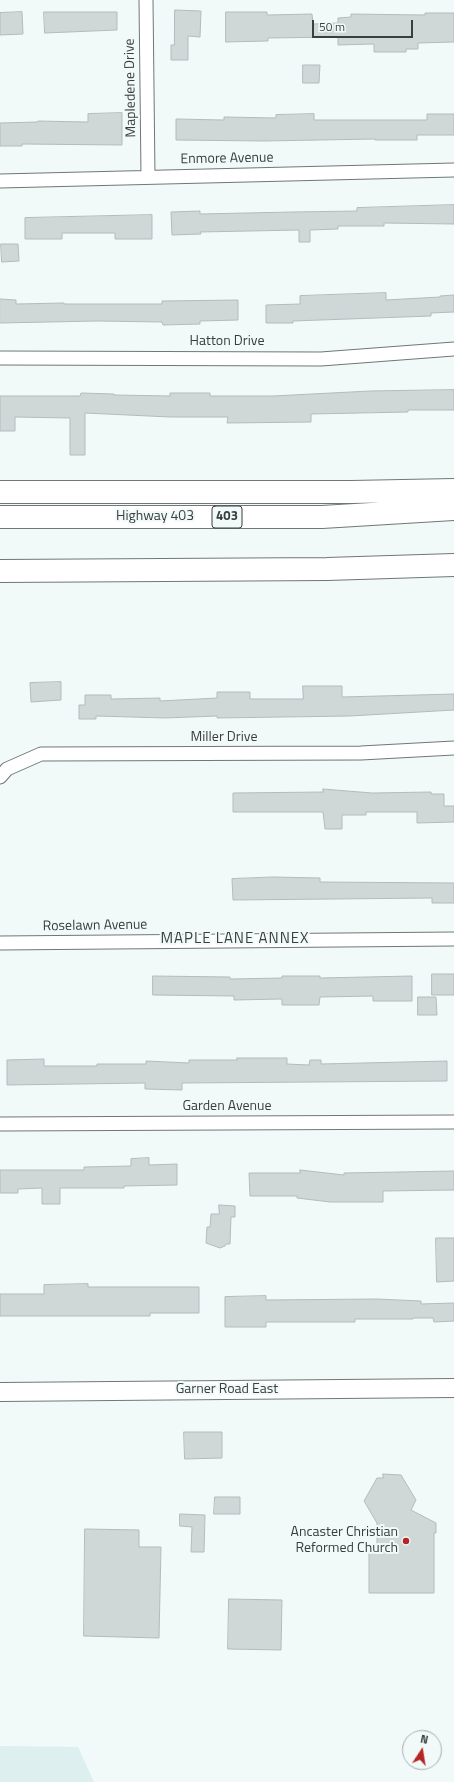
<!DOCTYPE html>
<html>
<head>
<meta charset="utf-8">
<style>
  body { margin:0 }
  #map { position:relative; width:454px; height:1782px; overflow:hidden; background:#f1f9f9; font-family:"Titillium Web",sans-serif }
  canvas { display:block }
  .north { position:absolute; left:402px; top:1730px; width:40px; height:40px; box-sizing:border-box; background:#f1f9f9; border:1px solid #a8aeae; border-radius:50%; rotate:12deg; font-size:11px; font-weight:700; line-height:16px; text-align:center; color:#3a3e3e }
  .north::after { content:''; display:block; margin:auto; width:14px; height:18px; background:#b52523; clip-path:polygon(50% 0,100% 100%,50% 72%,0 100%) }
  .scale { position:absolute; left:312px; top:20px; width:101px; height:18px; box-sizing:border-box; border:2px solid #3a3e3e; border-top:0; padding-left:5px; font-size:12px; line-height:14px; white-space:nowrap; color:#3a3e3e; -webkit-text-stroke:3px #f1f9f9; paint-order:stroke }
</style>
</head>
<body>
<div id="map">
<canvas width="454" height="1782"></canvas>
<div class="north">N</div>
<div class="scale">50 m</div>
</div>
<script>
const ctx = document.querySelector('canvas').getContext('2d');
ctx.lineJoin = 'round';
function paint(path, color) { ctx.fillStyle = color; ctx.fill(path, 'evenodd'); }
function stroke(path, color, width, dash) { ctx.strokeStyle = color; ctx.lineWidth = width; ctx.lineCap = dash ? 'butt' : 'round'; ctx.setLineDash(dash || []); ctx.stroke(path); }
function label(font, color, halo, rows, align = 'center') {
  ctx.font = font + ' "Titillium Web",sans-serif'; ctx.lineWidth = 4; ctx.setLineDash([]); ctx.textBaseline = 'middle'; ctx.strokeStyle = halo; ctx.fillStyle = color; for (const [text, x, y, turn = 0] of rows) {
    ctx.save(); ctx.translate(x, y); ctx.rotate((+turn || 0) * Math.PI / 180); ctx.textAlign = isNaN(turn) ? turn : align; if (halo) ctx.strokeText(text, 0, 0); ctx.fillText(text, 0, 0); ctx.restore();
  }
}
paint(new Path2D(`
  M0,1746L78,1747L94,1782H0Z`), '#ddefef');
const building = new Path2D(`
  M175,10L201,11L200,37L188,36V60H171V45H174Z
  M22,12L23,34L0,35V13Z
  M44,12H117V30L45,33Z
  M226,12H267V15L312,14L313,24L338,23V18L351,17V14L425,15V13H454V42L418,43V49H406V52H374V44L338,45V37L268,38V41L226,42Z
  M303,65H320L319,83H303Z
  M122,113V145L22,144V146H0V123L37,122L38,121L88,122V114Z
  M314,114V120H427V114H454V135H417V140H375V139L264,141L176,140V119L224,120V117L276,118V115Z
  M454,205V224L384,223V226H338V229L310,230V242H299V230L200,232L201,234L172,235L171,212L200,211V214L292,212L357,211V208Z
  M152,215V239H115V233H62V239H25V218Z
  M1,244H18L19,261L2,262Z
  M386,293V300L440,297V296L454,295V312L431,313V316L293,321V323H266V305L300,304V296Z
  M0,299L16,300V304L64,303V304H162V301L238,300V320L200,321V324L163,325L162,322L98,321L0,323Z
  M454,390V410H408V412L311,414V422L227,423L228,417H170L85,413V455H70V418L15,417V431H0V396H80L81,393L114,394V395L170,396V393H210V396H273L370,391Z
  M61,682V700L31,702L30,683Z
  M303,686H342V697L454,694V710L350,716L217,718V716L165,718L96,716V719H79V705H85V695H111V699L160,698V701L217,698V692H250V699H303Z
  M323,789L372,793L431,792V794H444V806H454V822L417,823V812H366V815H342V829H325L323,812H233V793L323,792Z
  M273,877L320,878V882L454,883V903H432V898L233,900L232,879Z
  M432,974H454V995H432Z
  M153,976L230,977V979L282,978V976H320V978L412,976V1001H373V996L320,997L319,1005H282V999L234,1000V996L153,995Z
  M418,997H436L437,1015H418Z
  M237,1058H287V1064L309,1065L310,1060H321V1064L447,1061V1081L182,1083V1090L145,1089V1083L7,1085V1060L44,1059V1066H97V1064H146V1061L189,1063V1060H237Z
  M149,1158V1165L177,1164V1185L124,1186V1188H60V1204H42V1188L18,1189V1193H0V1170H84V1167L131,1166V1159Z
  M300,1170L344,1175V1173L454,1171V1190L383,1191V1202H330L297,1198V1196H250L249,1173H300Z
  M219,1205L235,1206V1217H231L230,1244H226L225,1246L220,1248L206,1243L207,1227H210L211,1214H219Z
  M436,1238H454V1281L437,1282Z
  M88,1284V1287H199V1313H150V1316H0V1294H44V1285Z
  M266,1296V1300L377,1299L421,1301V1304L454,1303V1321L434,1322L433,1318H413V1319H355V1322H266V1327H225V1297Z
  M184,1432H222V1458L185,1459Z
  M383,1474L401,1475L416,1500L411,1510L436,1523V1533H434V1593H369V1550H377V1523L364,1501L377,1478H383Z
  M215,1497H240V1514H214Z
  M180,1514L205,1515L204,1552H191L192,1527L180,1526Z
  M85,1529L139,1530V1547H161L159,1638L84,1636Z
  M229,1599L282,1600L281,1650L228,1649Z`);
paint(building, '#cfd7d7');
stroke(building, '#b4bbbc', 1);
const street = new Path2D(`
  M146,0L148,176
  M0,181L454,170
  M0,358L321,359L454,349
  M0,777L7,769L41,754L361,753L454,748
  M0,943L454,939
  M0,1124L454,1122`);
const secondary = new Path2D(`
  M0,1392L454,1388`);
const highway = new Path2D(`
  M0,492H351L454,490
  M0,517H322L454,509
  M0,571L327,569L454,565`);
stroke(street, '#707777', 15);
stroke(secondary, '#707777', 20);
stroke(highway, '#707777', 24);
stroke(street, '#fff', 13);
stroke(secondary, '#fff', 18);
stroke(highway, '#fff', 22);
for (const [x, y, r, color] of [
  [406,1541,4,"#b52523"]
]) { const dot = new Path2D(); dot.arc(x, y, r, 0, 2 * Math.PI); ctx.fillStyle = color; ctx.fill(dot); stroke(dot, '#f1f9f9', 1.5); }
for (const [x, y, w] of [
  [227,517,30]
]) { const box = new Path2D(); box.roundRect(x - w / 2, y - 11, w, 22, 3); ctx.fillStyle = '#f1f9f9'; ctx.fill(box); stroke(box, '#3a3e3e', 1); }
label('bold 13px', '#3a3e3e', null, [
  ["403",227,517]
]);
label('14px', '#3a3e3e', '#f1f9f9', [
  ["Mapledene Drive",131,88,-91],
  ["Enmore Avenue",227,159,-1],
  ["Hatton Drive",227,342],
  ["Highway 403",155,517],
  ["Miller Drive",224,738],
  ["Roselawn Avenue",95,926,-1],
  ["Garden Avenue",227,1107],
  ["Garner Road East",227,1390]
]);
label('14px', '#3a3e3e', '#f1f9f9', [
  ["Ancaster Christian",398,1533],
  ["Reformed Church",398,1549]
], 'right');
ctx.letterSpacing = '1px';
label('15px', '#3a3e3e', '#f1f9f9', [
  ["MAPLE LANE ANNEX",235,939]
]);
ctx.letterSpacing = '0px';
</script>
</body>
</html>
